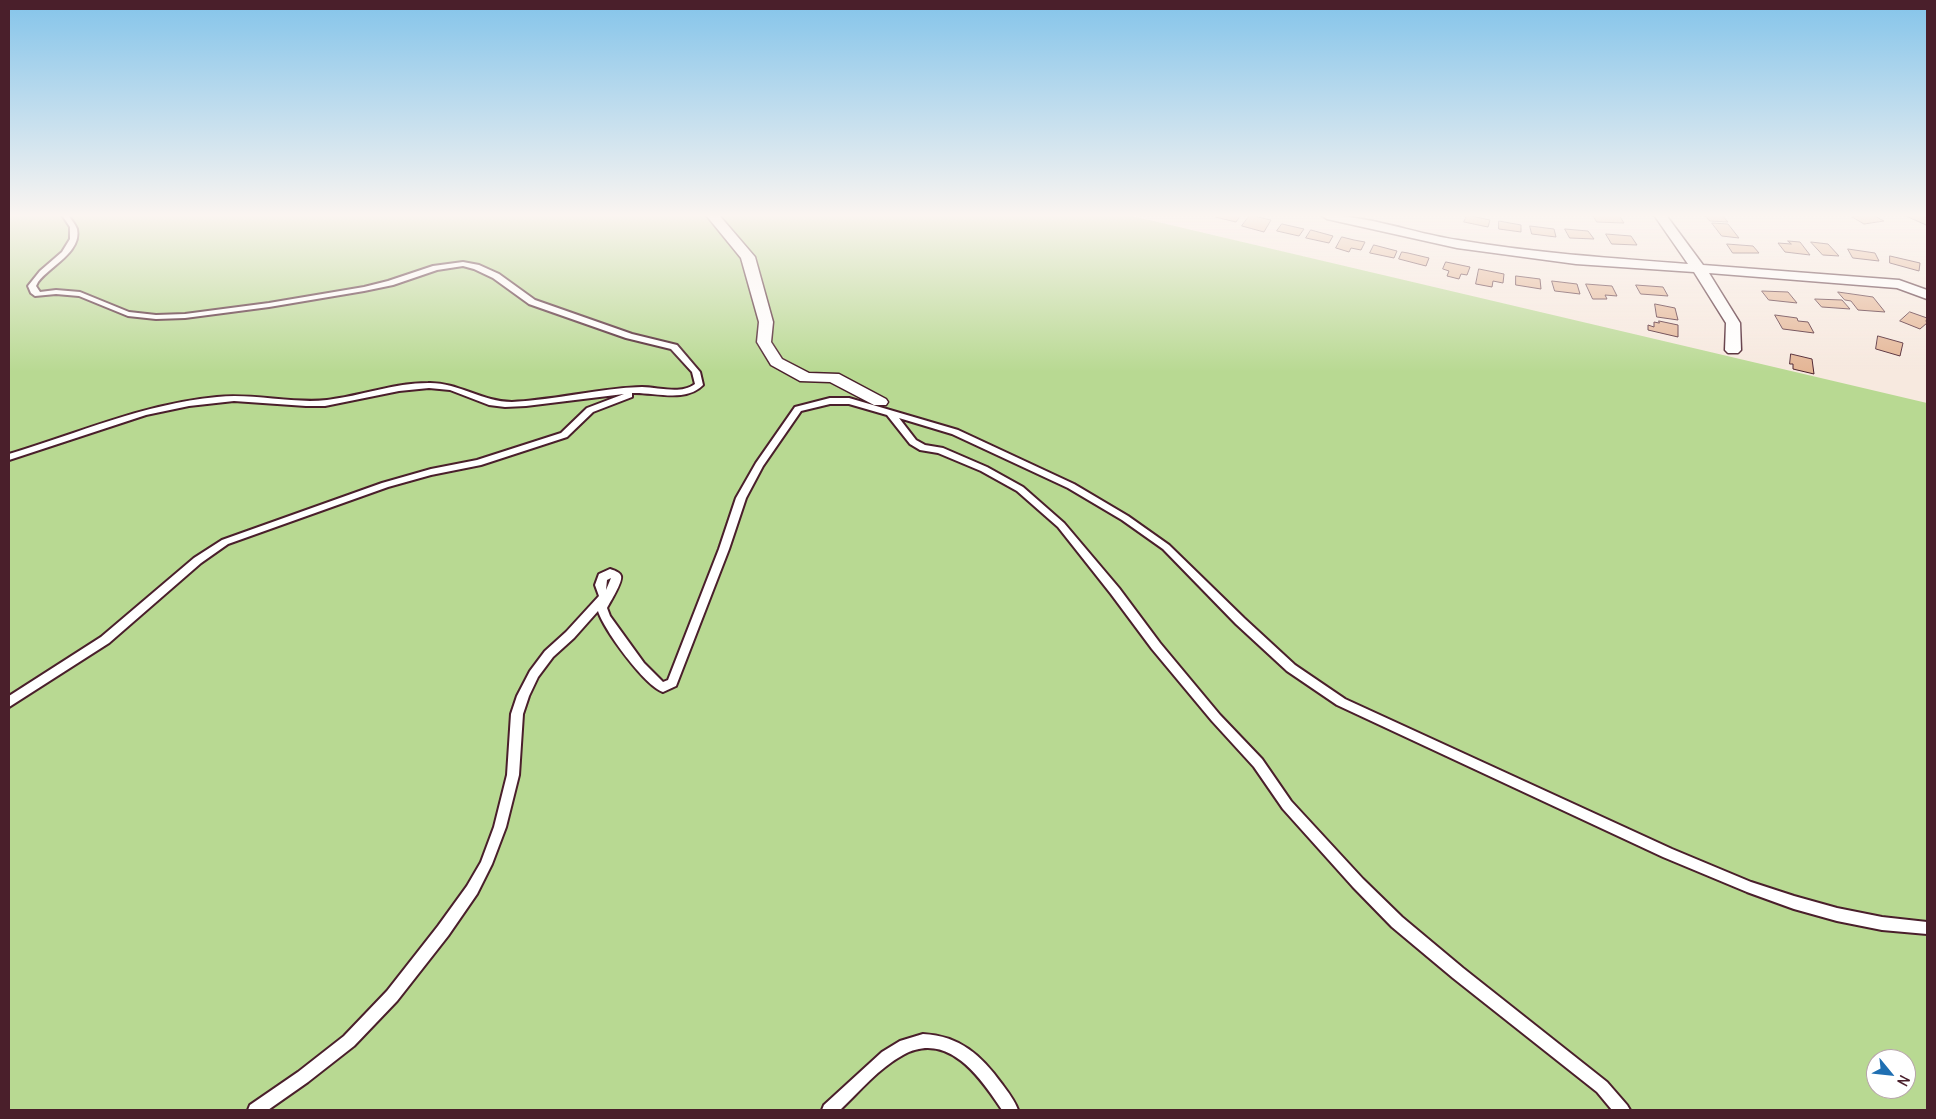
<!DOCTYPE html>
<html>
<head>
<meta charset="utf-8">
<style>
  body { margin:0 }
  #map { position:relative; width:1936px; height:1119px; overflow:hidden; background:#f7e9df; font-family:Delius,sans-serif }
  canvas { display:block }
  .frame { position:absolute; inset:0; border:10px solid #4a1f2b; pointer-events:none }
  .north { position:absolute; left:1866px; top:1049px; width:50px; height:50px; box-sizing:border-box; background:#fff; border:1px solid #b7a5aa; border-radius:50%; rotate:118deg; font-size:14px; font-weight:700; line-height:20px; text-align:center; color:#4a1f2b }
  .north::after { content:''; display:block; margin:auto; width:18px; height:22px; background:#1f6fb2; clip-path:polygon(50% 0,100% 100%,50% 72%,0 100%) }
</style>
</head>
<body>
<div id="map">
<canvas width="1936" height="1119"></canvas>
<div class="frame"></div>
<div class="north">N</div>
</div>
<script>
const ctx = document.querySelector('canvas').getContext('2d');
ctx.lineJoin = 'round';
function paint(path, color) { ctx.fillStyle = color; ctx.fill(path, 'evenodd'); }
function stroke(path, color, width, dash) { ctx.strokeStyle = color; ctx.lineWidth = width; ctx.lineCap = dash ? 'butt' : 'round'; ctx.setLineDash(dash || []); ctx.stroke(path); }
paint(new Path2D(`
  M9,215H1128L1927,403V1110H9ZM1876,1059H1906V1089H1876Z`), '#b8d992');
const building = new Path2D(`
  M1217,215H1241L1236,222L1215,217Z
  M1250,215L1271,220L1264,232L1242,226Z
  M1467,215L1490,220L1488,227L1464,222Z
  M1593,215H1619L1624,223L1597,222Z
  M1705,215H1722L1728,222L1710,221Z
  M1873,215L1884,221L1864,224L1852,217Z
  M1904,215H1921L1927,218V225Z
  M1499,221L1521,225V232L1499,229Z
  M1712,223L1728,224L1739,238L1722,236Z
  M1282,224L1304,229L1299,236L1277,231Z
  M1530,226L1554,229L1556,237L1532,234Z
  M1565,229L1588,231L1594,239L1570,238Z
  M1311,230L1333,236L1329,243L1306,238Z
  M1606,234L1631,236L1637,245L1612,244Z
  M1342,237L1354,240L1365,242L1361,250L1351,248L1349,252L1336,248Z
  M1788,241L1800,242L1810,255L1785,252L1778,243L1791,244Z
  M1811,242L1828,244L1839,256L1823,255Z
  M1727,244L1753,246L1759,253H1733Z
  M1374,245L1397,251L1394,258L1370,253Z
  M1848,249L1875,253L1879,261L1853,258Z
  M1402,252L1408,253L1429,258L1426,266L1399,259Z
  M1890,256L1920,263L1919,271L1890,263Z
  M1446,262L1470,267L1467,275L1461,274L1459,279L1447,276L1449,271L1443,269Z
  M1479,269L1504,274L1503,283L1493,281L1492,287L1476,284Z
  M1516,276L1540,279L1541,289L1516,285Z
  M1552,281L1577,284L1580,294L1555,291Z
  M1586,284L1612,286L1617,296L1605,295L1607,299H1593Z
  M1636,285L1663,287L1668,296L1641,294Z
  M1762,291L1788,292L1797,303L1769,300Z
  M1838,292L1873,297L1885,312L1858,310L1851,301L1845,300Z
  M1815,299L1842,300L1850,309L1822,307Z
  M1655,304L1675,308L1678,320L1657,317Z
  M1910,312L1927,318L1926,321L1927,323L1920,329L1900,321Z
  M1775,315L1797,318L1798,321L1808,322L1814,333L1783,329Z
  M1659,321L1678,325V337L1648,330V325L1654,327V322L1659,323Z
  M1878,336L1903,343L1900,356L1876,349Z
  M1791,354L1812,359L1814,374L1793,369V364H1790Z`);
paint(building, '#e4b595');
stroke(building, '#4a1f2b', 1);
const lane = new Path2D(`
  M62,215H68C71,219 75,224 77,229C82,252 50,266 38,282L36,286L40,292L56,290L80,292L129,312L156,315L185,314L269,303L364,287L388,281L433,266L463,262L479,265L499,274L535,300L632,334L677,345L700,372L703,385C686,403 654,392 632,393V397L593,412L567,437L481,465L431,475L388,487L228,544L201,563L109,643L9,707V696L101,637L194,558L222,540L382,483L431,469L477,460L561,433L587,408L624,394L526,406L505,407L489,405L450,390L429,388L399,391L325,406H306L234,401L189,406L146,415L9,460V454C79,433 143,404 217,397C254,393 291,404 327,400C361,396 394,383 428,383C458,382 482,402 512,402C556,400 599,388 642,387C659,387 680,395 695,384L692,372L671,349L626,338L529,304L493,278L474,269L463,266L437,270L393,285L364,291L269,307L185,318L156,319L128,316L79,296L56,294L35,296L31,293L28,286L40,271L62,252L70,239V227Z
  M830,398H849L958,430L1074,484L1128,516L1169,545L1244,618L1295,665L1345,699L1672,849L1751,882L1794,896L1837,908L1882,917L1927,922V934L1882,930L1837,921L1794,909L1747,892L1663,857L1337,705L1287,671L1236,624L1163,549L1122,520L1068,488L952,434L899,418L916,440L925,445L943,448L987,467L1023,487L1064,523L1119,588L1160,643L1220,715L1262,759L1291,801L1363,879L1402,917L1463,968L1607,1082L1627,1105L1630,1110H1612L1597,1092L1453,978L1392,927L1353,887L1283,809L1254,767L1212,721L1152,649L1111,594L1058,527L1017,491L981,471L938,453L920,450L910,444L887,415L849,404H830L801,411L763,466L746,498L729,549L676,686L663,692C645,686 604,630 598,611L574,638L553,657L538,677L529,696L523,714L519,775L506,827L492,864L477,894L448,936L397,1001L354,1046L308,1082L268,1110H248L250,1105L298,1072L344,1036L387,991L438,926L467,886L481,862L494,827L507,775L511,714L517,696L530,671L545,651L566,632L599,596L595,585L599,574L610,569C613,570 620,572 621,576C623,582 610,602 607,608L610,616L644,663L663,682L668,680L719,549L736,498L756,463L795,407ZM611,578L606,590L607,580Z
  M923,1034C960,1036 981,1055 1002,1084C1008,1092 1015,1101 1018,1110H1002C981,1078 948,1030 903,1055C879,1068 860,1091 840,1110H822L824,1105L882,1052L900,1041Z`);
const street = new Path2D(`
  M706,215H719L755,257L773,322L771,342L782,359L809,373L839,374L886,399L888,402L886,405H874L830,382L800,381L771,365L757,342L759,322L741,258Z
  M1321,215C1368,215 1412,233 1458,240C1535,253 1611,258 1688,264L1654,215H1666L1703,265L1899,280L1927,290V299L1897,288L1709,273L1740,323L1741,350L1738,353H1728L1725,350L1726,323L1694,272L1576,264L1457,248L1327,219Z`);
stroke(lane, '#4a1f2b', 4);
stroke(street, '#4a1f2b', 3);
paint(lane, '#fff');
paint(street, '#fff');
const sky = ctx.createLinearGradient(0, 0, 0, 372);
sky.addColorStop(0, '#84c4ea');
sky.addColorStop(0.58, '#fbf5f1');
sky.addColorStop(1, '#fbf5f100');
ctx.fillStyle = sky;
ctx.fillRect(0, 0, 1936, 372);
</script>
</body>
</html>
